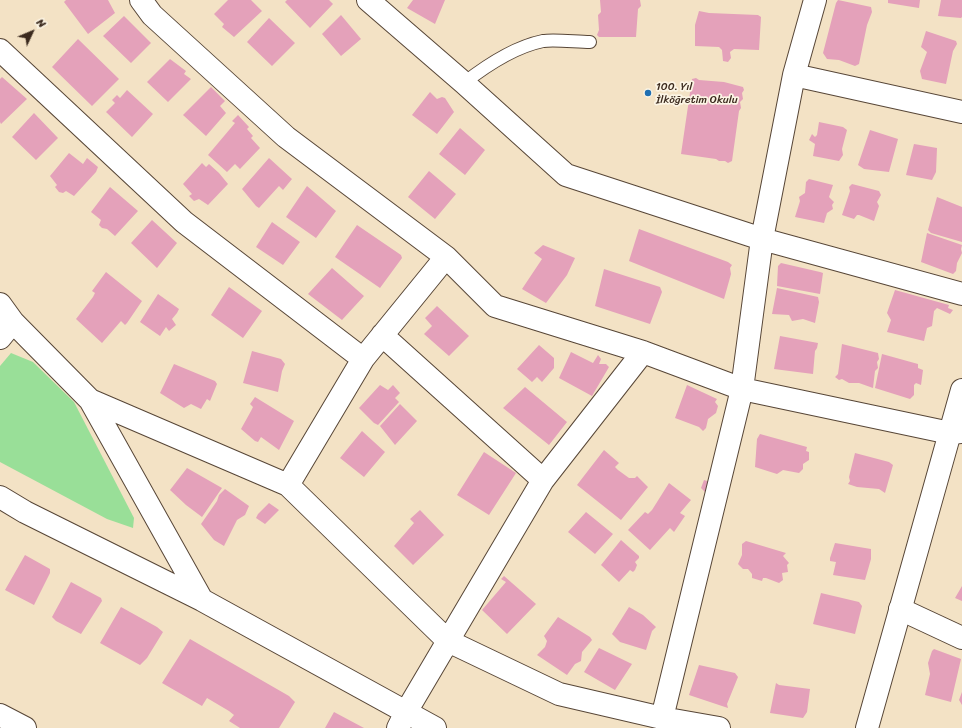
<!DOCTYPE html>
<html>
<head>
<meta charset="utf-8">
<style>
  body { margin:0 }
  #map { position:relative; width:962px; height:728px; overflow:hidden; background:#f3e2c5; font-family:Sriracha,sans-serif }
  canvas { display:block }
  .north { position:absolute; left:12px; top:12px; width:40px; height:40px; -webkit-text-stroke:3px #fcf5e5; paint-order:stroke; rotate:46deg; font-size:11px; font-weight:700; line-height:16px; text-align:center; color:#3b2a1e }
  .north::after { content:''; display:block; margin:auto; width:14px; height:18px; background:#3b2a1e; clip-path:polygon(50% 0,100% 100%,50% 72%,0 100%) }
</style>
</head>
<body>
<div id="map">
<canvas width="962" height="728"></canvas>
<div class="north">N</div>
</div>
<script>
const ctx = document.querySelector('canvas').getContext('2d');
ctx.lineJoin = 'round';
function paint(path, color) { ctx.fillStyle = color; ctx.fill(path, 'evenodd'); }
function stroke(path, color, width, dash) { ctx.strokeStyle = color; ctx.lineWidth = width; ctx.lineCap = dash ? 'butt' : 'round'; ctx.setLineDash(dash || []); ctx.stroke(path); }
function label(font, color, halo, rows, align = 'center') {
  ctx.font = font + ' Sriracha,sans-serif'; ctx.lineWidth = 3.5; ctx.setLineDash([]); ctx.textBaseline = 'middle'; ctx.strokeStyle = halo; ctx.fillStyle = color; for (const [text, x, y, turn = 0] of rows) {
    ctx.save(); ctx.translate(x, y); ctx.rotate((+turn || 0) * Math.PI / 180); ctx.textAlign = isNaN(turn) ? turn : align; if (halo) ctx.strokeText(text, 0, 0); ctx.fillText(text, 0, 0); ctx.restore();
  }
}
paint(new Path2D(`
  M11,353L33,362L74,402L134,518L133,528L107,519L0,462V366Z`), '#99df98');
paint(new Path2D(`
  M66,0H108L115,13L88,34L64,2Z
  M228,0H251L262,11L234,37L222,27L224,24L214,14Z
  M287,0H329L333,4L310,28L285,2Z
  M413,0H445L435,24L407,8Z
  M600,0H640L641,6L638,9L636,37H599L597,35L599,30L598,15L601,12Z
  M838,0L871,7L872,12L867,25L859,64L855,66L839,60L827,59L823,53L836,3Z
  M888,0H920L919,8L888,3Z
  M941,0H962V17L961,18L938,16Z
  M699,11L709,13L758,15L761,17L759,50L734,49L730,52L731,58L728,62L723,61L722,50L719,47L695,46V25Z
  M341,15L361,39L341,56L322,34Z
  M124,16L151,43L131,63L103,36Z
  M269,18L295,43L272,66L247,42Z
  M926,31L956,41L957,44L953,51L946,84L922,79L920,71L927,52L921,47Z
  M78,39L119,79L92,106L52,67Z
  M170,59L186,71L184,74L191,79L168,102L147,82Z
  M2,77L27,99L1,124L0,122V79Z
  M696,78L699,80L724,82L743,87L744,90L742,93L743,99L740,102L741,108L739,111L732,161L728,163L725,161H719L716,159L681,154L692,79Z
  M211,87L225,101L220,106L226,113L206,136L183,115Z
  M127,90L153,114L132,137L106,112L115,103L112,100L117,95L120,98Z
  M430,92L437,99L442,97L445,98L454,112L437,134L412,115Z
  M34,113L58,138L36,160L12,137Z
  M238,115L249,127L247,129L253,136L251,138L260,148L240,169L235,164L227,172L208,155L235,123L232,121Z
  M819,122L843,127L847,130L842,149L843,155L839,161L813,156L815,144L809,140L812,134L815,137L817,135Z
  M460,128L485,150L465,175L439,154Z
  M870,130L898,139L889,172L864,169L858,165Z
  M914,144L937,148L936,172L932,180L906,175Z
  M69,153L83,164L87,158L98,167L96,172L74,196L66,191L63,193L59,192L55,187L57,185L50,176Z
  M269,158L292,179L283,190L279,186L259,208L256,206L242,189Z
  M202,163L206,167L209,164L219,173L228,184L208,205L199,199L194,201L189,196L192,194L183,184Z
  M429,171L456,194L435,219L408,197Z
  M809,179L833,185L829,197L834,202L832,205L833,209L827,213L824,223L795,217L800,201L799,197L805,193L806,182Z
  M852,184L879,191L881,195L877,202L879,206L874,221L859,215H857L854,219L842,215L850,191L849,187Z
  M307,186L336,211L316,238L286,217Z
  M110,187L138,211L115,236L107,229L102,228L99,225L101,220L91,212Z
  M937,197L962,207V242L931,233L928,230Z
  M152,220L177,243L157,268L131,243Z
  M272,222L300,242L283,265L256,247Z
  M357,225L401,255L402,258L380,288L335,257Z
  M639,229L728,262L732,265L730,268L731,274L724,299L629,261Z
  M927,233L962,245L961,249L962,253L957,263L956,271L953,274L921,262Z
  M543,245L575,258L567,275L546,303L522,289L542,259L534,253Z
  M781,263L820,272L823,273L820,294L777,286L778,266Z
  M332,268L364,296L342,320L308,294Z
  M604,269L660,287L662,292L650,324L595,306Z
  M106,272L142,301L127,323L125,325L121,321L102,343L76,319L93,297L95,293L92,291Z
  M229,287L262,311L243,338L211,315Z
  M777,288L818,297L819,302L815,323L803,319L792,321L789,315L772,314Z
  M895,290L949,305L948,308L953,310L950,314L937,308L934,311L932,326L927,328L924,341L887,332L891,320L887,313Z
  M158,294L179,309L177,313L172,319L176,325L169,331L166,327L160,336L140,322Z
  M437,306L469,336L449,356L424,334L432,326L425,318Z
  M780,336L818,343L817,348L815,351L813,374L774,369Z
  M842,344L878,353L879,359L877,362L878,368L875,371L873,388L859,383H849L842,379L839,380L835,377L838,374Z
  M539,345L554,358V368L542,382L537,377L532,382L517,369Z
  M252,351L281,359L285,364L282,371L278,392L243,383Z
  M571,352L593,363L598,355L601,359L599,364H606L609,367L592,396L559,378Z
  M882,354L918,364V368L923,370L921,385L916,383L914,385V395L910,399L875,388Z
  M174,364L215,381L217,384L210,401L207,399L201,409L191,404L184,408L160,393Z
  M380,385L388,390L393,385L400,393L395,398L399,402L378,425L374,423L359,408Z
  M687,385L717,399L715,402L718,406L716,413L708,419L706,428L703,431L699,427L675,418Z
  M525,387L567,422L549,445L503,408Z
  M255,397L294,421L279,450L261,437L258,442L255,441L241,429L251,411L253,407L250,404Z
  M400,404L417,421L395,445L380,426Z
  M362,431L385,452L364,477L340,458Z
  M760,434L807,447L806,451L809,452V460L803,464V469L799,473L783,470L777,474L755,467L757,439Z
  M604,450L619,463L615,467L618,470L629,478H635L637,476L648,487L621,520L577,485Z
  M484,452L516,473L489,515L457,495Z
  M855,453L889,462L893,465L885,493L879,489L857,487L848,484L850,481L849,477Z
  M187,468L222,488L202,517L186,505L170,490Z
  M704,480L710,482L709,490L705,492L701,488Z
  M669,483L691,500L680,513L685,516L674,532L670,528L650,550L628,530L645,512L648,514L652,510Z
  M225,489L249,506L245,515L237,520L224,546L214,540L201,524L217,501L219,495Z
  M269,503L279,510L265,524L256,518L258,514Z
  M420,510L444,535L413,565L394,546L414,523L410,519Z
  M586,512L613,534L595,554L568,532Z
  M621,540L639,556V558L635,562L637,565L635,570L633,572L630,570L619,582L601,565Z
  M746,541L786,553L783,556L789,563L787,565L788,572L782,573L783,580L779,583L766,578H763L762,581L752,578V574L748,569H743L738,564L742,555V544Z
  M835,543L871,549V559L865,580L833,575L836,562L830,561V558Z
  M25,555L50,569V573L34,605L5,590Z
  M504,576L536,604L507,634L482,610L506,582L501,579Z
  M71,582L101,598L102,601L81,634L56,621L52,617Z
  M962,586V601L955,598Z
  M821,593L859,602L862,606L855,634L813,624Z
  M121,607L157,627L163,632L147,658L140,665L100,643Z
  M629,607L643,615L656,627L652,631L646,650L620,642L612,634Z
  M558,617L590,637L592,640L582,652L581,661L575,664L567,675L537,655L545,647L547,641L544,636Z
  M190,639L289,696L295,702L279,728H240L229,721L234,715L229,711L207,698L202,706L162,683Z
  M599,648L632,664L615,690L584,672Z
  M934,649L961,659L951,702L925,695L930,674L928,663L932,651Z
  M699,665L735,673L738,677L727,704L728,708L689,695Z
  M776,683L779,685L810,689L807,712L803,718L770,713Z
  M962,692V705L959,700Z
  M334,712L364,728H325Z`), '#e4a1ba');
const service = new Path2D(`
  M464,83C487,65 514,47 543,41C554,39 577,42 590,42`);
const minor = new Path2D(`
  M141,0L152,15L286,137L446,257L495,306L643,352L742,389L950,433L962,432
  M368,0L464,83L566,175L762,239L962,294
  M0,50L184,222L363,359
  M794,75L962,112
  M0,304L13,322L90,400L288,485L448,641L559,694L662,718L719,728
  M382,335L543,480
  M0,338L13,322
  M90,400L202,600
  M288,485L363,359L446,257
  M0,497L25,512L202,600L435,728
  M900,609L962,638
  M662,718L742,389L762,239L794,75L815,0
  M398,728L406,712L543,480L643,352`);
const tertiary = new Path2D(`
  M867,728L962,390`);
const primary = new Path2D(`
  M0,715L25,728`);
stroke(service, '#574637', 14);
stroke(minor, '#574637', 24);
stroke(tertiary, '#574637', 24);
stroke(primary, '#574637', 24);
stroke(service, '#fff', 12);
stroke(minor, '#fff', 22);
stroke(tertiary, '#fff', 22);
stroke(primary, '#fff', 22);
for (const [x, y, r, color] of [
  [648,93,4,"#1f6fb2"]
]) { const dot = new Path2D(); dot.arc(x, y, r, 0, 2 * Math.PI); ctx.fillStyle = color; ctx.fill(dot); stroke(dot, '#fcf5e5', 1.5); }
label('11px', '#3b2a1e', '#fcf5e5', [
  ["100. Yıl",656,87],
  ["İlköğretim Okulu",656,100]
], 'left');
</script>
</body>
</html>
